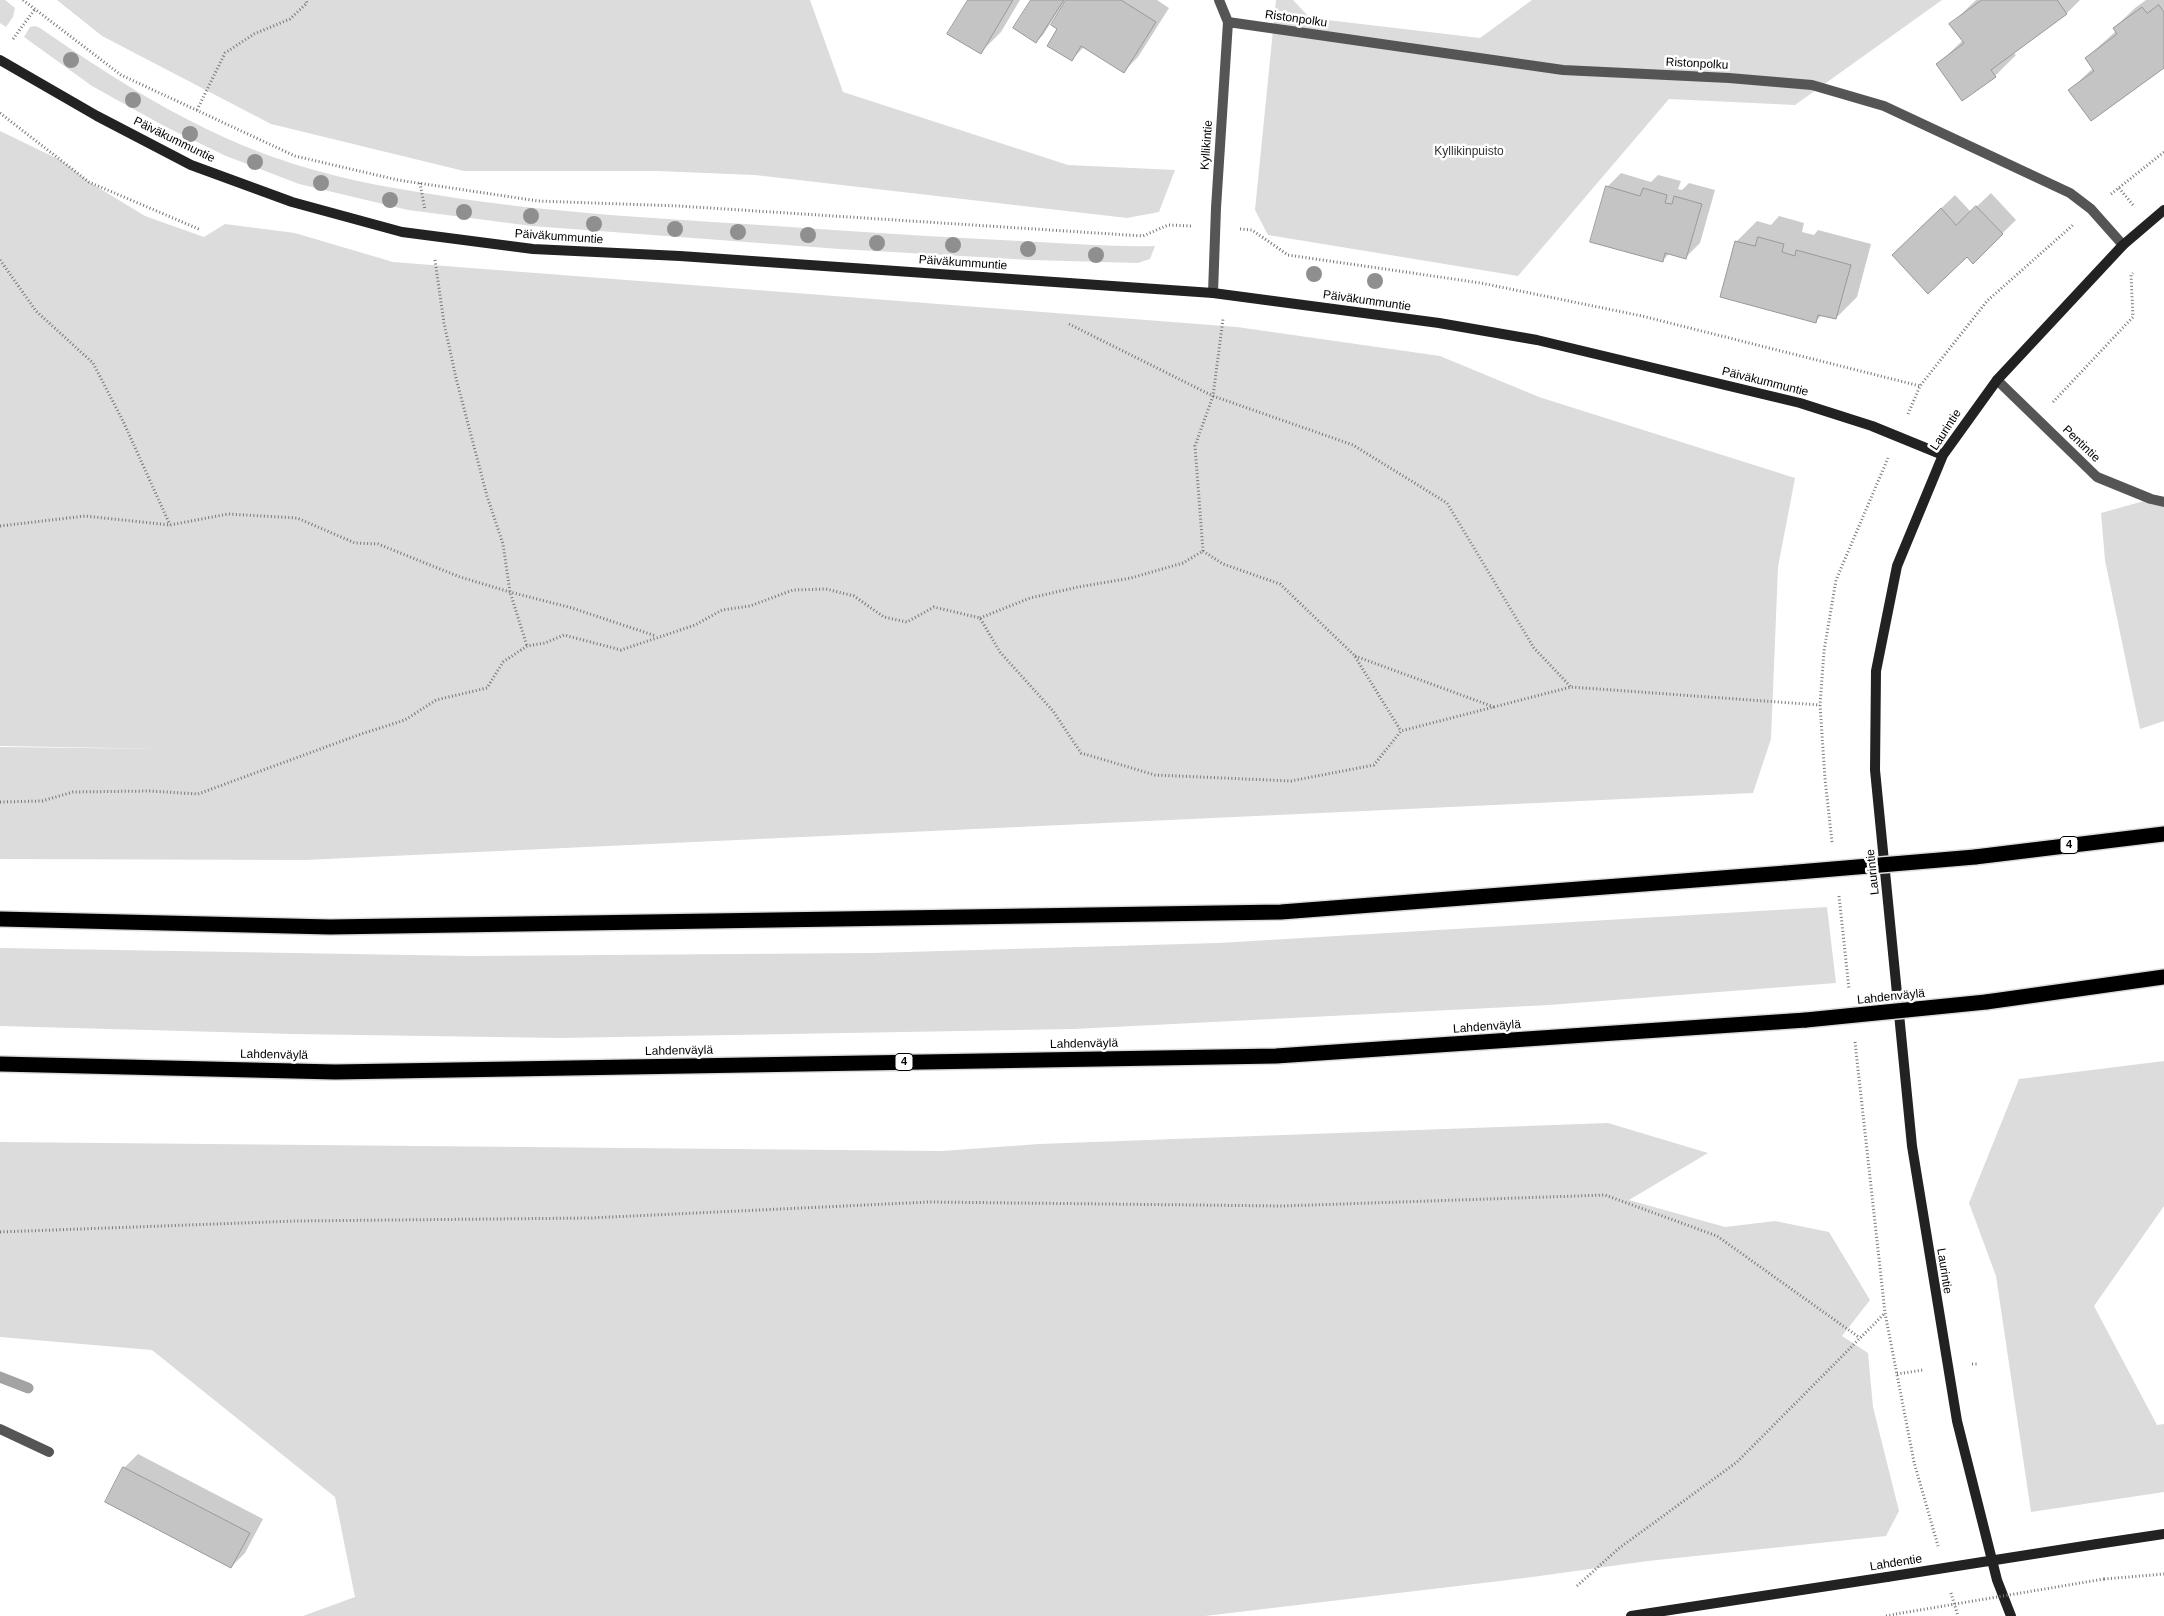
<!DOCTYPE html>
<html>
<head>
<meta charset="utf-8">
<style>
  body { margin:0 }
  canvas { display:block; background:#fff }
</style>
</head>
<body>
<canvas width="2164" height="1616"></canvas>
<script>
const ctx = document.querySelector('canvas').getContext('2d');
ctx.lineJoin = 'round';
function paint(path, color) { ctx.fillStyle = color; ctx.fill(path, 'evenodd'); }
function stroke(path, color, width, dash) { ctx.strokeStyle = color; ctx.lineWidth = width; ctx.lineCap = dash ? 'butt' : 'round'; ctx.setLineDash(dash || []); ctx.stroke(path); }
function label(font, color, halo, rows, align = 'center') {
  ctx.font = font + ' Arial,sans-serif'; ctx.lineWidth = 5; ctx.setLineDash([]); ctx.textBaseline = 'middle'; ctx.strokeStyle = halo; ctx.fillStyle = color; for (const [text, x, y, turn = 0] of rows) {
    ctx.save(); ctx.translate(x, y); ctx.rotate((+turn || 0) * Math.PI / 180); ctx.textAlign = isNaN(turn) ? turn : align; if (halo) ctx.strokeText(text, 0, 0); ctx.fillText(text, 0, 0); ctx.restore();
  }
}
paint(new Path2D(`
  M0,0H5L15,8L13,17L6,27L0,23Z
  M57,0H810L843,92L1068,165L1175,170L1159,212L1127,218L755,175L657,171H464L271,124L102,36Z
  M1276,0H1293L1310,18L1480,38L1532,0H1942L1795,105L1669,99L1518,276L1268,235L1255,210Z
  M35,26L40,28C114,79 187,126 273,157C326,176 382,187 437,195C554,214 672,219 790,227C873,233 956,238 1039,242C1078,244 1117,247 1155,246L1150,259L1138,263L1031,260L840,249L532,226L408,210L299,184L226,156L164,126L92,86L24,37L30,27Z
  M0,131L62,161L89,182L145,216L204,237L225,224L295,233L393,262L1237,327L1440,356L1539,397L1795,478L1778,567L1771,739L1753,793L305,860L0,859V747L172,749L0,746Z
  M2151,499L2164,502V721L2140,729L2105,560L2101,513Z
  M1827,907L1836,983L1549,1005L1074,1029L561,1038L293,1034L0,1026V948L470,956L872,953L1218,943Z
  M2164,1061V1206L2094,1306L2157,1425L2164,1424V1492L2031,1512L1996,1276L1969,1203L2019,1079Z
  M1608,1123L1708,1153L1629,1200L1725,1227L1775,1221L1829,1232L1870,1300L1842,1336L1868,1353L1873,1407L1899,1511L1886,1536L1648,1561L1525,1578L1205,1616H303L355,1597L335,1497L152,1350L0,1337V1142L942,1151L1039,1144Z`), '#dcdcdc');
paint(new Path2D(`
  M969,0H1020L1001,32L980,53Z
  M1032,0H1065L1043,35L1036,42Z
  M1068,0H1157L1169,8L1138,57L1124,71L1085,46L1072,59Z
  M1976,0H2080L2067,13L2013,52L2016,55L1995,76L1938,64L1963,40L1951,24Z
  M2146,0H2164V67L2070,90L2093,68L2086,58L2116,31L2114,28L2135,8Z
  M1621,173L1651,182L1658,175L1681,181L1678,189L1682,190L1689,183L1715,190L1700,243L1686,257L1670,253L1662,261L1607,187Z
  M1991,193L2016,220L1973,262L1967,255L1907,241L1955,195L1971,212Z
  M1779,216L1804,223L1802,232L1814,235L1818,230L1871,244L1857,297L1836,318L1822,315L1816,321L1736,242L1757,221L1771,225Z
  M138,1454L263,1519L245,1553L231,1567L124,1468Z`), '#0003');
stroke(new Path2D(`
  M0,1377L28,1388`), '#a3a3a3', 11);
const building = new Path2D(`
  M968,0H1013L981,54L947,34Z
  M1031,0H1064L1036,43L1013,28Z
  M1066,0H1121L1156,22L1124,73L1081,46L1072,61L1047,46L1057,29L1051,25Z
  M1982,0H2057L2067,14L1991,70L1996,77L1962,101L1936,64L1964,43L1949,24Z
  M2159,5L2164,12V68L2091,121L2068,90L2094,71L2085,58L2117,34L2113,28L2142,7L2147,13Z
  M1606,186L1640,196L1643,188L1667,195L1665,203L1672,204L1674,196L1702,204L1686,259L1665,253L1663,262L1590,242Z
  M1976,206L2003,234L1973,264L1967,257L1928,294L1892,255L1941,208L1956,225Z
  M1758,237L1784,244L1782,252L1795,256L1796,250L1851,265L1836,319L1818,315L1816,323L1720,297L1735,241L1755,246Z
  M123,1467L250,1533L231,1568L105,1502Z`);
paint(building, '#c4c4c4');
stroke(building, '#999', 1);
const highway = new Path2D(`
  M1975,857L2164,834
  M0,919L330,927L1281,912L1786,873
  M1986,1002L2164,977
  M0,1064L335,1072L1276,1056L1806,1020`);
stroke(highway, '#dbdbdb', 18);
stroke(new Path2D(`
  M23,0L121,75L295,156L398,180L538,201L679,206L1143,236L1168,225L1192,226
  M13,39L35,9
  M197,110L225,53L254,34L290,19L307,3L306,0
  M0,113L89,182L201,230
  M420,183L425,210
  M2119,188L2133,205
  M2111,194L2164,152
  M1240,229L1252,230L1288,255L1481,283L1642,316L1920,386
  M0,260L36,311L93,363L123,421L170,525
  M435,260L444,323L456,378L487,496L503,544L510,592L527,646
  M1069,324L1213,396L1353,445L1447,503L1534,648L1571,687
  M2053,402L2133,317L2131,275L2133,273
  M1908,414L1920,386L1987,301L2073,225
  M0,526L85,516L170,525L228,514L297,518L355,543L378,544L460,577L510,592L572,608L656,636
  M1203,551L1223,564L1280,584L1354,655L1401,731
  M1203,551L1195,446L1213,396L1223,319
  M980,618L1030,598L1078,587L1131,578L1183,563L1203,551
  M1355,656L1494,707
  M0,802L42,801L73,792L150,791L198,794L361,734L405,720L436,700L487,688L503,662L527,646L545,643L564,635L621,650L695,625L722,610L750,606L793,590L826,589L854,596L884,617L907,622L934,607L980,618L1000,652L1053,711L1081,753L1155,775L1291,781L1374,765L1401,731L1571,687L1820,705
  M1832,842L1825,779L1820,705L1824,651L1836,580L1888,458
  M1839,896L1849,989
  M1855,1042L1885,1313L1914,1462L1938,1546
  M0,1232L296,1221L590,1218L929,1202L1283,1206L1605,1195L1717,1236L1860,1338
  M1972,1364H1978
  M1897,1374L1923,1370
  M2104,1579L2164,1574
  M1577,1586L1618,1549L1737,1462L1885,1313
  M1951,1593L1958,1616
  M1886,1616L1896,1614`), '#777', 3, [1, 2.5]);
stroke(new Path2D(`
  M0,1429L49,1452`), '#555', 10);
stroke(new Path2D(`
  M1228,22L1563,70L1729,78L1812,85L1884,106L2070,193L2091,209L2123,245
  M1213,293L1216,208L1228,22L1219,0
  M1997,380L2097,477L2151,499L2164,502`), '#555', 10);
stroke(new Path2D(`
  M0,60L97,116L191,165L292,202L402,232L533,249L680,256L1213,293L1439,323L1537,340L1800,403L1872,426L1943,455
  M2097,1544L2164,1534
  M1631,1616L1887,1577
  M2011,1616L1997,1580L1957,1421L1912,1146L1875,770L1876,671L1897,566L1943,455L1997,380L2123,245L2164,210`), '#222', 10);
stroke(highway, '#000', 15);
const highwayBridge = new Path2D(`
  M1786,873L1975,857
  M1806,1020L1986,1002`);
stroke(highwayBridge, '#dbdbdb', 18, []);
stroke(new Path2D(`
  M1896,1614L2104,1579`), '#777', 3, [1, 2.5]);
stroke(new Path2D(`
  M1887,1577L2097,1544`), '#222', 10);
stroke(highwayBridge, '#000', 15);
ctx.fillStyle = '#8f8f8f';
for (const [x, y] of [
  [71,60],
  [133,100],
  [190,134],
  [255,162],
  [321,183],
  [390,200],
  [464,212],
  [531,216],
  [594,224],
  [675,229],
  [738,232],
  [808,235],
  [877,243],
  [953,245],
  [1028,249],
  [1096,255],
  [1314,274],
  [1375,281]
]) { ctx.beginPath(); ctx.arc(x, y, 8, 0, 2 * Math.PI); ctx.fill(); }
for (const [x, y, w] of [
  [2069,845,18],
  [904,1062,18]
]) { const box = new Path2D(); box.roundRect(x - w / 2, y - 8.5, w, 17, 4); ctx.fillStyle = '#fff'; ctx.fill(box); stroke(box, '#000', 1); }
label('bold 11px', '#000', null, [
  ["4",2069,845],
  ["4",904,1062]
]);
label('12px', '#000', '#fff', [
  ["Ristonpolku",1296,19,8],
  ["Ristonpolku",1697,64,3],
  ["Päiväkummuntie",174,140,26],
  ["Kyllikintie",1207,145,-86],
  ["Päiväkummuntie",559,237,4],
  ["Päiväkummuntie",963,263,4],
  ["Päiväkummuntie",1367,301,8],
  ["Päiväkummuntie",1765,382,14],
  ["Laurintie",1946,430,-57],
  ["Pentintie",2081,444,44],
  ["Laurintie",1873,872,-96],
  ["Lahdenväylä",1891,997,-6],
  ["Lahdenväylä",1487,1027,-4],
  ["Lahdenväylä",1084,1044,-1],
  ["Lahdenväylä",679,1051,-1],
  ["Lahdenväylä",274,1055,1],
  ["Laurintie",1944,1271,81],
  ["Lahdentie",1896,1563,-9]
]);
label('12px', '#333', '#fff', [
  ["Kyllikinpuisto",1469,152]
]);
</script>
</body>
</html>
